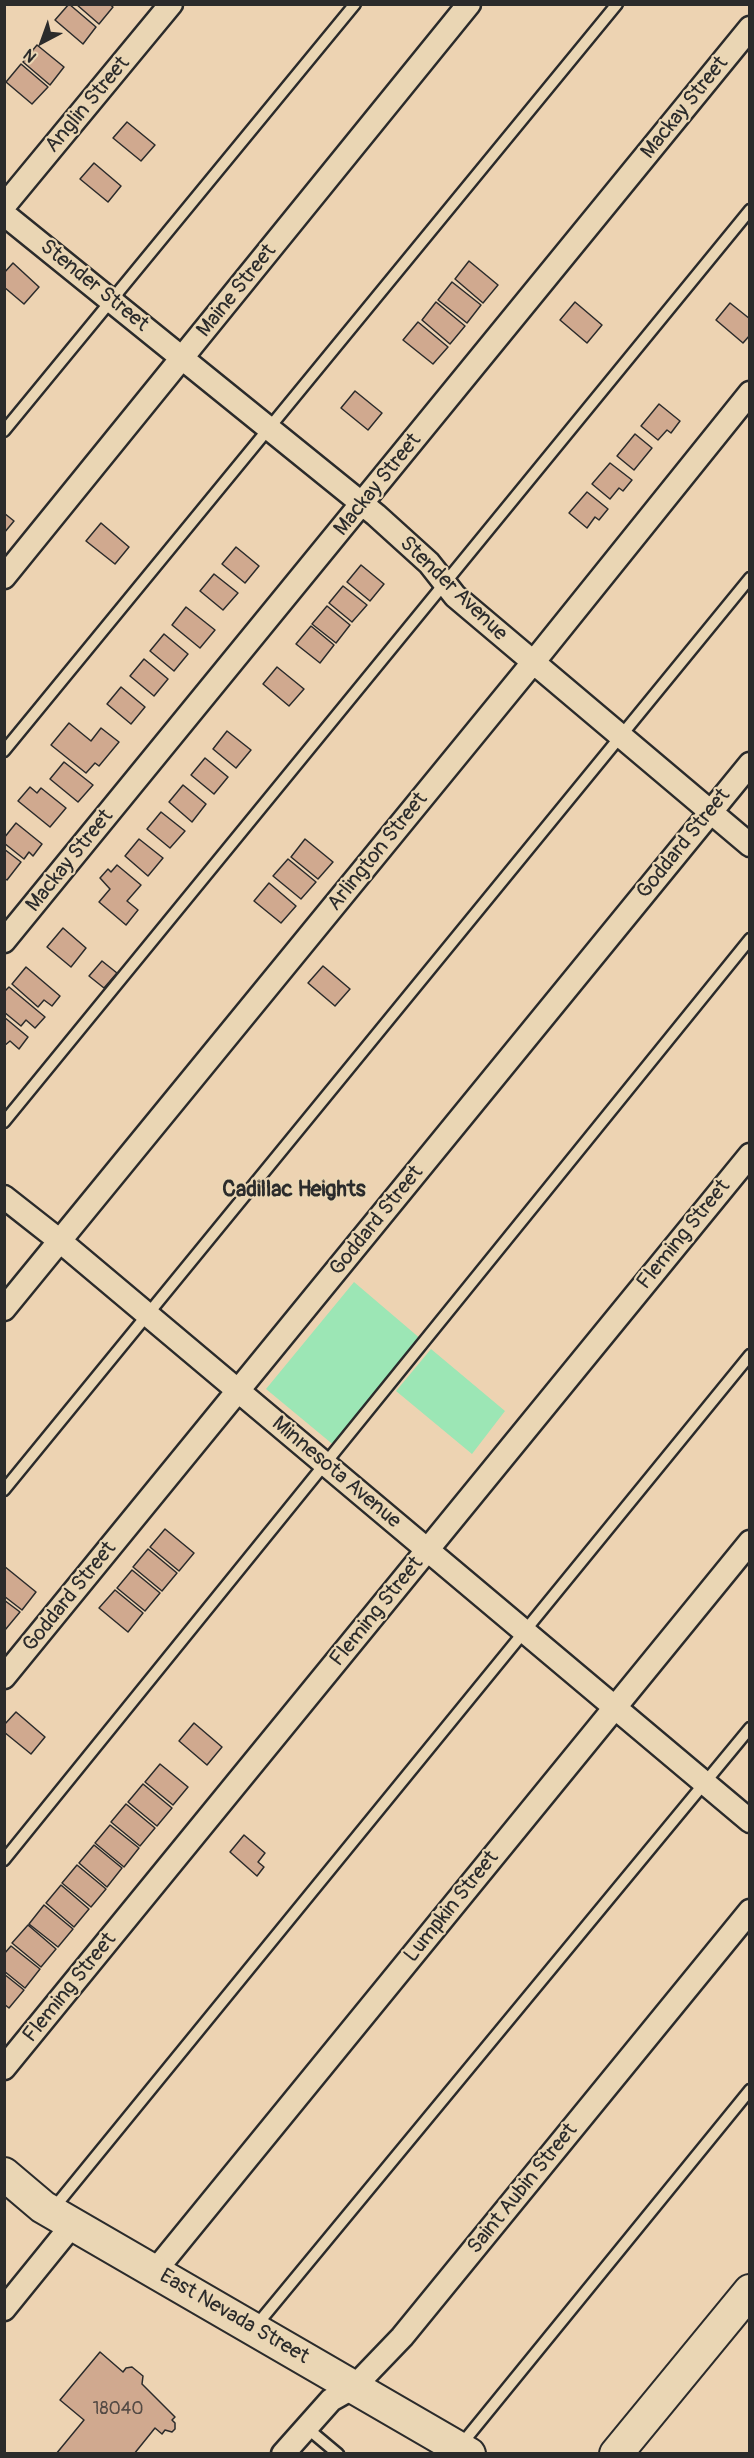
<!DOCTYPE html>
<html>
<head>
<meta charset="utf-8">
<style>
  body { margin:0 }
  #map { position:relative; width:754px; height:2458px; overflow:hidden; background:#edd3b2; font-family:Pangolin,sans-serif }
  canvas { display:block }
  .frame { position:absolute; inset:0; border:6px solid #2b2b2b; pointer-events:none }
  .north { position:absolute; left:12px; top:12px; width:60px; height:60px; -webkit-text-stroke:4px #ead6b4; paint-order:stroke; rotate:221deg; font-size:16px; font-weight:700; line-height:24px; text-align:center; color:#2b2b2b }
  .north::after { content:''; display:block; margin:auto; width:21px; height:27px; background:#2b2b2b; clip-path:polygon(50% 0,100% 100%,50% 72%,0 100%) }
</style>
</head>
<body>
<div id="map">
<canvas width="754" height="2458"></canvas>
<div class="frame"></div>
<div class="north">N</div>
</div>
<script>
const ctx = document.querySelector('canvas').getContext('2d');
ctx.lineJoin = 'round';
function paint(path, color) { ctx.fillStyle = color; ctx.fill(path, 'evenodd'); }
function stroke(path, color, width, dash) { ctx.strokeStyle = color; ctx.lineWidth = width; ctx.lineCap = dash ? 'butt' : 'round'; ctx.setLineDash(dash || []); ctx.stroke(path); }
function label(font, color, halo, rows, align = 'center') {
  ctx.font = font + ' Pangolin,sans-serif'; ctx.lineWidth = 4.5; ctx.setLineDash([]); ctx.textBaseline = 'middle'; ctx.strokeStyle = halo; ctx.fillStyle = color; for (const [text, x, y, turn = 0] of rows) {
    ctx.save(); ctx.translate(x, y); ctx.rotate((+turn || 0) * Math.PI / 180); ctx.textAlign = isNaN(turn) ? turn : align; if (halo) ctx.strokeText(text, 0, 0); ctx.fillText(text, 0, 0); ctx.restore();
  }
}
paint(new Path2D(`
  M354,1282L422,1340L336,1447L266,1389Z
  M431,1349L505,1411L472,1454L396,1391Z`), '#9ce6b5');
const building = new Path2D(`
  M69,4L96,27L83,44L55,20Z
  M76,4H109L113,7L99,24Z
  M37,45L64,67L50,85L23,62Z
  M21,64L48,87L32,104L6,82Z
  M127,122L155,145L141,161L113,138Z
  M94,163L121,186L108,202L80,179Z
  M469,261L498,285L483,303L455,279Z
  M13,263L39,287L24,304L4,287V273Z
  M452,282L481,305L467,323L438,300Z
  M436,302L465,326L450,344L422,320Z
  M575,302L602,325L587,343L560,320Z
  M730,303L750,319V335L743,343L716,320Z
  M418,322L448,347L433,364L403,340Z
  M355,391L382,413L368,430L341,408Z
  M659,404L680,421L671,433L667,430L658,440L641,426Z
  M635,434L652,448L634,470L617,456Z
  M610,463L632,480L623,491L619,488L610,499L592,484Z
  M587,492L608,509L599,520L595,517L587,528L569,513Z
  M4,513L14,521L4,533Z
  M101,523L129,547L115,564L86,541Z
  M236,547L259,566L245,583L222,564Z
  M361,565L384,584L370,601L347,582Z
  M214,574L238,593L223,610L200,591Z
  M343,586L367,605L352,622L329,603Z
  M327,606L350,625L336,643L312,624Z
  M186,607L215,630L200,648L172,625Z
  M311,626L334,645L320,663L296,644Z
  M164,634L188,654L174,671L150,651Z
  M144,659L168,679L154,696L130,676Z
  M277,667L304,689L289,706L263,684Z
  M121,687L145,707L131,724L107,704Z
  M69,723L91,741L101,728L119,742L99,766L95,763L86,773L51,745Z
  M227,731L251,750L236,768L213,749Z
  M205,758L228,777L214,794L191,775Z
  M64,762L93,785L78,802L50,779Z
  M183,785L206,804L192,822L169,802Z
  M30,787L37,793L41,788L66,808L50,827L18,801Z
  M161,812L185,831L170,848L147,829Z
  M16,823L42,844L33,856L29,852L24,859L4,843V838Z
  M139,839L163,858L148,876L125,856Z
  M305,839L333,862L318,879L291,857Z
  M4,849L21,862L7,880L4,878Z
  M288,859L316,882L301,899L273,876Z
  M117,865L141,885L127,901L138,910L126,925L99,902L110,889L100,878L108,869L111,872Z
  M269,883L296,906L281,923L254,901Z
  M63,928L86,948L71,967L47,947Z
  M102,961L117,973L104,988L89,976Z
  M323,966L350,989L335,1006L308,983Z
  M26,967L60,996L52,1006L44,1000L38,1007L12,984Z
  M9,987L45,1017L35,1028L26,1020L21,1026L4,1012V992Z
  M4,1017L28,1037L19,1049L10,1041L4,1046Z
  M165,1529L194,1553L179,1571L150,1547Z
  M148,1549L177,1573L162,1591L133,1567Z
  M4,1566L36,1592L22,1610L4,1596Z
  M132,1570L160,1593L145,1611L117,1588Z
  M115,1590L143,1613L128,1632L99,1608Z
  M4,1600L20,1612L5,1630L4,1629Z
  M16,1712L45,1737L31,1754L4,1732V1725Z
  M194,1723L222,1747L207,1765L179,1741Z
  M160,1764L188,1787L173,1805L145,1782Z
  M143,1784L172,1808L157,1826L128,1802Z
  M126,1804L155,1828L140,1846L111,1822Z
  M110,1825L139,1848L124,1867L95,1843Z
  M244,1835L265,1853L258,1862L264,1867L257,1876L230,1852Z
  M94,1845L122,1868L107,1887L79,1863Z
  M77,1865L106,1889L91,1907L62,1883Z
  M61,1885L89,1909L74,1927L46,1903Z
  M44,1905L73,1929L58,1947L29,1924Z
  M28,1925L56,1949L41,1967L12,1943Z
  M11,1946L40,1969L25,1988L4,1971V1954Z
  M4,1974L24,1990L9,2008L4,2004Z
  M100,2352L123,2372L126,2368L132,2367L143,2376L142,2384L175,2417L172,2420L175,2423V2429L172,2432L165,2430L162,2434L155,2428L134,2454H56L84,2420L60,2400Z`);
paint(building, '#d0a98f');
stroke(building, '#2b2b2b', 1.5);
const lane = new Path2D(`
  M4,431L355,4
  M4,751L617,4
  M4,1122L750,210
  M4,1490L750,578
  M4,1860L750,939
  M53,2209L750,1355
  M255,2327L750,1728
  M307,2428L338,2454
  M460,2446L750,2090`);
const street = new Path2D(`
  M4,206L171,4
  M4,214L376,515L429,563L455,596L750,845
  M4,577L469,4
  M4,941L750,28
  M4,1197L60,1241L750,1821
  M4,1309L544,649L750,393
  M4,1677L750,764
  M4,2068L750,1155
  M155,2271L750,1542
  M4,2309L73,2224
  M283,2454L331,2400L354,2387L402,2337L750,1911`);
const secondary = new Path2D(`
  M4,2174L43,2207L469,2454
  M616,2454L750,2291`);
stroke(lane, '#2b2b2b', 15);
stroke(street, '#2b2b2b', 27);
stroke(secondary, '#2b2b2b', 36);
stroke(lane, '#ead6b4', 10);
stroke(street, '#ead6b4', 22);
stroke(secondary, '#ead6b4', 32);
label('18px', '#544a44', null, [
  ["18040",118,2409]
]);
label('21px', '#2b2b2b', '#ead6b4', [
  ["Anglin Street",88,105,-50],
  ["Mackay Street",685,108,-51],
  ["Stender Street",94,286,39],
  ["Maine Street",237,291,-51],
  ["Mackay Street",378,485,-51],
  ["Stender Avenue",453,589,44],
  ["Goddard Street",684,844,-51],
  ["Arlington Street",378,852,-51],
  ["Mackay Street",70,861,-51],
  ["Goddard Street",377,1221,-51],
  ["Fleming Street",684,1235,-51],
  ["Minnesota Avenue",336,1473,40],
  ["Goddard Street",70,1597,-51],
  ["Fleming Street",377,1612,-51],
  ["Lumpkin Street",452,1907,-51],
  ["Fleming Street",70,1988,-51],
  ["Saint Aubin Street",523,2189,-51],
  ["East Nevada Street",234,2317,30]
]);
label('bold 22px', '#2b2b2b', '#ead6b4', [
  ["Cadillac Heights",294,1190]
]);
</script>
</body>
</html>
